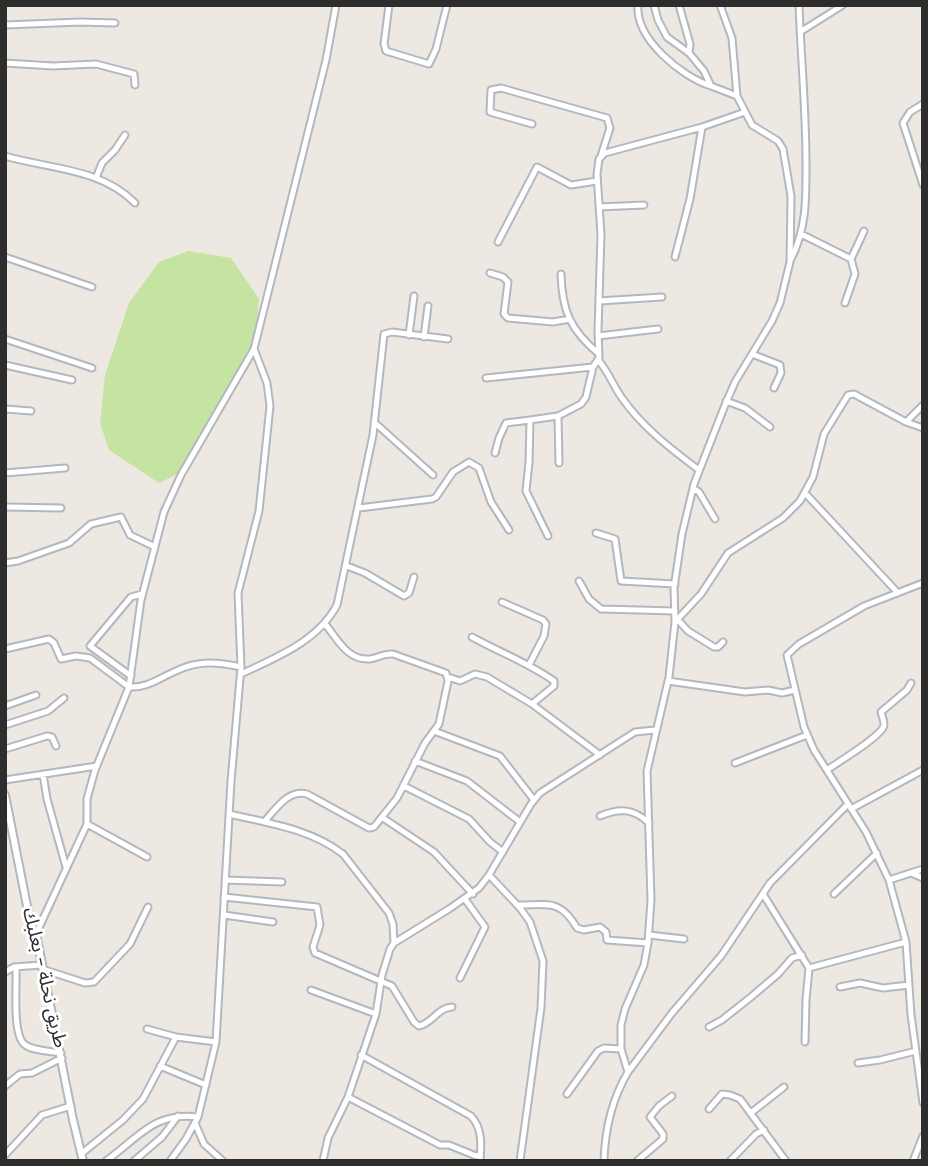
<!DOCTYPE html>
<html>
<head>
<meta charset="utf-8">
<style>
  body { margin:0 }
  #map { position:relative; width:928px; height:1166px; overflow:hidden; background:#ede8e1; font-family:"DM Sans",sans-serif }
  canvas { display:block }
  .frame { position:absolute; inset:0; border:7px solid #2d2d2d; pointer-events:none }
</style>
</head>
<body>
<div id="map">
<canvas width="928" height="1166"></canvas>
<div class="frame"></div>
</div>
<script>
const ctx = document.querySelector('canvas').getContext('2d');
ctx.lineJoin = 'round';
function paint(path, color) { ctx.fillStyle = color; ctx.fill(path, 'evenodd'); }
function stroke(path, color, width, dash) { ctx.strokeStyle = color; ctx.lineWidth = width; ctx.lineCap = dash ? 'butt' : 'round'; ctx.setLineDash(dash || []); ctx.stroke(path); }
function label(font, color, halo, rows, align = 'center') {
  ctx.font = font + ' "DM Sans","Noto Sans Arabic",sans-serif'; ctx.lineWidth = 6; ctx.setLineDash([]); ctx.textBaseline = 'middle'; ctx.strokeStyle = halo; ctx.fillStyle = color; for (const [text, x, y, turn = 0] of rows) {
    ctx.save(); ctx.translate(x, y); ctx.rotate((+turn || 0) * Math.PI / 180); ctx.textAlign = isNaN(turn) ? turn : align; if (halo) ctx.strokeText(text, 0, 0); ctx.fillText(text, 0, 0); ctx.restore();
  }
}
paint(new Path2D(`
  M188,251L231,258L259,299L255,340L185,470L159,483L109,450L100,423L105,375L129,303L159,262Z`), '#c5e3a1');
const minor = new Path2D(`
  M389,5L384,44L386,51L429,64L436,49L447,5
  M638,5C635,39 682,77 711,86
  M654,5L658,20L667,37L689,53L704,71L711,86L737,96
  M679,5L690,44L689,53
  M5,25L80,22L115,23
  M800,32L843,5
  M5,63L53,66L96,64L134,74L135,85
  M923,104L910,112L903,123L923,185
  M532,124L490,112L491,90L501,88L607,118L610,128L601,156
  M5,156C49,169 101,168 135,203
  M96,178L102,163L115,150L125,135
  M599,207L644,205
  M801,234L851,259L864,231
  M498,242L537,167L571,185L597,181
  M5,257L92,287
  M675,257L690,199L702,127
  M791,259C807,228 806,197 806,163C806,110 801,58 799,5
  M490,273L503,277L508,282L504,314L508,318L553,322L570,319
  M561,274C562,310 570,330 599,354
  M599,301L662,297
  M845,303L855,274L851,259
  M409,335L414,296
  M598,336L658,329
  M424,337L428,306
  M5,339L92,368
  M752,354L780,365L781,373L774,388
  M598,360C609,372 613,386 622,398C642,427 671,449 699,470
  M5,365L72,380
  M486,378L593,367
  M726,401L745,408L770,427
  M5,409L31,411
  M558,416L559,463
  M374,422L433,475
  M906,422L923,428
  M495,453L499,438L506,423L530,420
  M5,473L65,468
  M693,488L699,492L715,519
  M805,493L898,593
  M5,507L61,508
  M359,508L432,499L436,497L453,472L469,462L479,468L491,502L509,530
  M596,533L615,539L621,581L675,584
  M548,536L526,491L529,462L530,420L558,416L581,404L586,397L593,367L599,358L598,330L601,235L597,174L599,159L605,153L702,127L745,112
  M5,563L18,561L69,543L91,524L121,517L130,535L155,547
  M347,566L365,573L404,596L409,593L414,577
  M579,581L589,599L601,609L675,611
  M923,583L864,606L799,644L787,655L804,727L814,750L866,832L889,880L906,942L911,1015L923,1103
  M502,602L543,620L546,624L544,636L529,665
  M678,620L688,631L714,647H718L723,642
  M675,622L701,594L728,553L783,518L800,501L813,477L824,434L848,395L854,394L906,422L923,405
  M472,637C499,652 529,663 554,681V686L532,704
  M5,649L49,639L54,643L61,659L76,656L90,658L129,687L141,600L164,512L181,475L254,349
  M241,667L238,593L259,511L270,406L267,383L254,349L326,60L336,5
  M241,674C277,657 318,641 337,605L373,435L384,334L392,332L448,339
  M131,676L90,646L131,597L142,594
  M448,677L460,681L475,674L487,677L532,704L600,755
  M668,681L745,692L768,690L782,693L795,690
  M5,706L36,695
  M5,725L48,711L64,698
  M434,731L500,756L534,800
  M5,749L47,736L52,737L56,746
  M415,761L467,781L520,822
  M735,763L807,735
  M827,770C841,760 874,741 883,728C886,723 882,717 881,712L907,690L911,683
  M43,774L47,799L66,867
  M5,780L97,766
  M404,786L469,819L490,842L503,852
  M851,809L923,770
  M229,814C268,823 311,829 343,854L389,913L393,924L394,943
  M600,816C619,808 633,808 649,823
  M383,818L434,852L473,894
  M264,822C276,809 288,789 307,794L369,828L374,827L397,798L425,743L439,724L448,681L446,673L393,654C384,653 378,658 370,659C347,661 337,638 325,624
  M87,824L147,857
  M911,873L923,878
  M489,875L520,908L530,922L543,961L541,1008L520,1161
  M225,880L282,882
  M889,880L923,869
  M763,894L809,968L806,1000L805,1042
  M834,894L877,853
  M224,897L317,907L320,925L313,947L315,953L392,986L414,1022L419,1026C433,1023 437,1008 452,1007
  M518,905C549,905 560,899 577,928L584,930L600,927L606,932L607,940L648,943
  M224,915L273,922
  M36,934L87,824V799L95,770L129,687C148,688 159,678 176,671C198,660 218,662 241,667L231,781L216,1042L198,1117L186,1139L170,1161
  M649,935L684,939
  M16,968C17,984 12,1033 24,1044C32,1051 50,1051 61,1053
  M809,968L906,942
  M42,969L85,983L94,982L130,944L148,907
  M5,972L14,967L41,965
  M460,978L485,927L465,899
  M840,987L860,983L883,988L909,985
  M311,990L376,1014
  M709,1027L722,1020L751,997L778,974L792,958L802,955
  M147,1029L176,1037L216,1042
  M361,1055L471,1116C483,1129 481,1145 480,1161
  M858,1063L880,1060L916,1051
  M160,1066L206,1085
  M628,1072L672,1013L721,956L770,883L848,804
  M5,1086L20,1074L32,1073L62,1058
  M567,1094L598,1051L604,1048L621,1049
  M348,1097L440,1145H449L476,1156L480,1155
  M709,1109L722,1094L730,1095L740,1099L786,1161
  M752,1112L784,1087
  M195,1123L204,1144L223,1161
  M81,1154L123,1120L143,1099L176,1037
  M5,1155L42,1115L71,1106
  M106,1161C138,1138 155,1111 198,1117
  M134,1161L162,1137L178,1116
  M323,1161L328,1138L348,1097L376,1014L382,975L390,949L394,943L449,909L479,888L489,875L531,804L540,793L635,732L655,730
  M604,1161C605,1129 612,1099 628,1072L621,1049V1025L625,1009L644,965L648,943L651,900L647,771L669,677L675,622L674,588L682,534L694,484L725,405L735,382L772,321L780,303L790,262L791,196L783,149L778,141L752,125L737,96L732,38L720,5
  M637,1161L663,1139V1134L650,1117L659,1106L672,1096
  M730,1161L756,1134L764,1130
  M913,1161L923,1136`);
const tertiary = new Path2D(`
  M5,795L31,926L36,934L73,1120L83,1161`);
stroke(minor, '#b5b7bf', 9);
stroke(tertiary, '#b5b7bf', 10);
stroke(minor, '#fff', 5);
stroke(tertiary, '#fff', 6);
label('19px', '#2d2d2d', '#fff', [
  ["طريق نحلة - بعلبك",44,978,77]
]);
</script>
</body>
</html>
